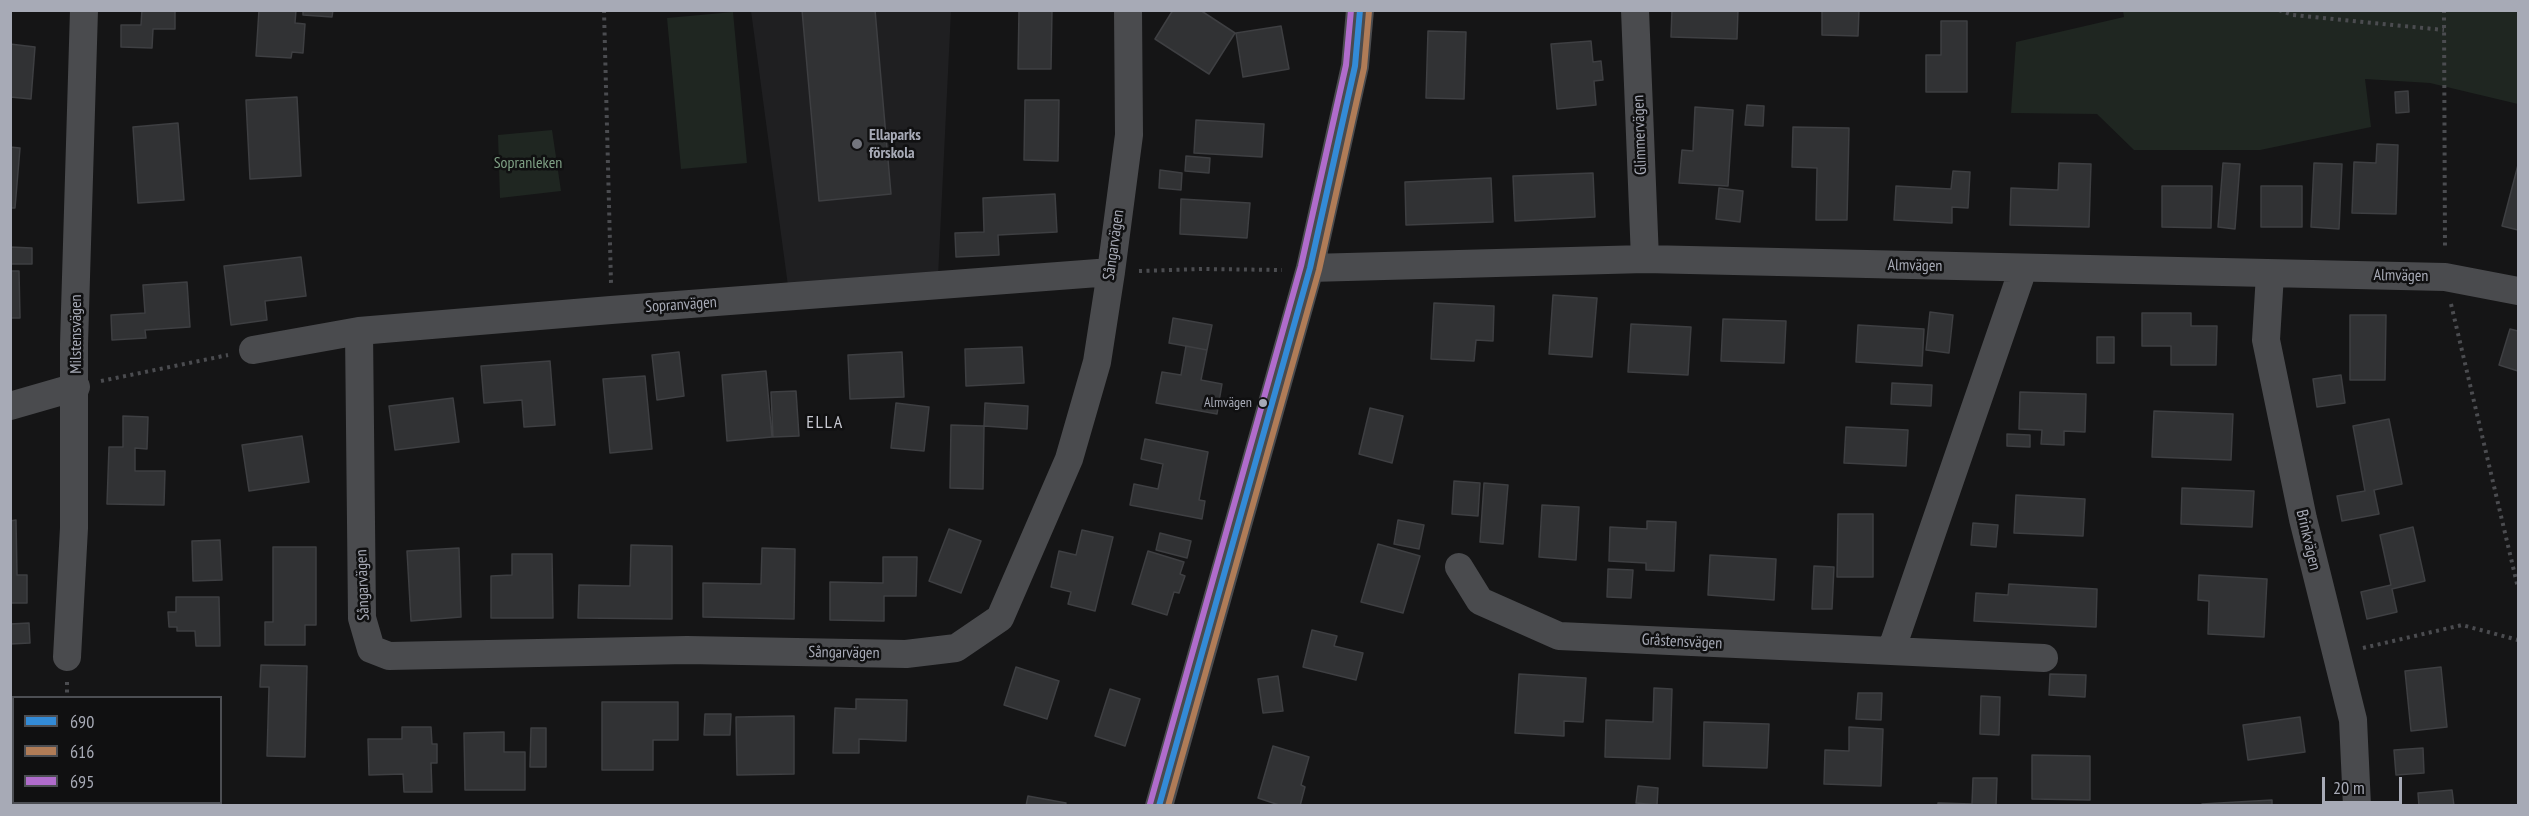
<!DOCTYPE html>
<html>
<head>
<meta charset="utf-8">
<style>
  body { margin:0 }
  #map { position:relative; width:2529px; height:816px; overflow:hidden; background:#151516; font-family:"PT Sans Narrow",sans-serif }
  canvas { display:block }
  .frame { position:absolute; inset:0; border:12px solid #a7aab6; pointer-events:none }
  .legend { position:absolute; left:12px; top:696px; width:210px; height:108px; box-sizing:border-box; background:#101011; border:2px solid #4c4e53; margin:0; padding:8px 10px; list-style:none; font-size:18px; color:#a7aab6 }
  .legend li { display:flex; align-items:center; gap:12px; height:30px }
  .legend b { width:30px; border:2px solid #4c4e53 }
  .scale { position:absolute; left:2322px; top:777px; width:80px; height:27px; box-sizing:border-box; border:3px solid #a7aab6; border-top:0; padding-left:8px; font-size:18px; line-height:21px; white-space:nowrap; color:#a7aab6; -webkit-text-stroke:4px #101011; paint-order:stroke }
</style>
</head>
<body>
<div id="map">
<canvas width="2529" height="816"></canvas>
<div class="frame"></div>
<ul class="legend">
<li><b style="height:8px;background:#338bd7"></b>690</li>
<li><b style="height:8px;background:#b07c57"></b>616</li>
<li><b style="height:8px;background:#b06ccc"></b>695</li>
</ul>
<div class="scale">20 m</div>
</div>
<script>
const ctx = document.querySelector('canvas').getContext('2d');
ctx.lineJoin = 'round';
function paint(path, color) { ctx.fillStyle = color; ctx.fill(path, 'evenodd'); }
function stroke(path, color, width, dash) { ctx.strokeStyle = color; ctx.lineWidth = width; ctx.lineCap = dash ? 'butt' : 'round'; ctx.setLineDash(dash || []); ctx.stroke(path); }
function label(font, color, halo, rows, align = 'center') {
  ctx.font = font + ' "PT Sans Narrow",sans-serif'; ctx.lineWidth = 5; ctx.setLineDash([]); ctx.textBaseline = 'middle'; ctx.strokeStyle = halo; ctx.fillStyle = color; for (const [text, x, y, turn = 0] of rows) {
    ctx.save(); ctx.translate(x, y); ctx.rotate((+turn || 0) * Math.PI / 180); ctx.textAlign = isNaN(turn) ? turn : align; if (halo) ctx.strokeText(text, 0, 0); ctx.fillText(text, 0, 0); ctx.restore();
  }
}
paint(new Path2D(`
  M751,11H951L938,277L788,286Z`), '#1f1f21');
paint(new Path2D(`
  M2489,10L2518,12V104L2430,83L2365,79L2371,127L2260,150H2134L2097,114L2011,113L2016,42L2124,17L2123,11Z
  M733,12L747,163L681,169L667,18Z
  M552,130L561,191L500,198L498,135Z`), '#1f2621');
const building = new Path2D(`
  M142,10H175V29H153L152,48L121,47V25H141Z
  M259,10H296L295,23L305,24L303,53L292,52L291,58L256,56Z
  M303,10H333L332,17L303,15Z
  M802,10H875L891,194L819,201Z
  M1019,10H1052L1051,69H1018Z
  M1173,10H1200L1235,33L1209,74L1155,39Z
  M1672,10H1738L1737,39L1671,37Z
  M1822,10H1859L1858,36L1822,35Z
  M1941,21H1967V92H1926V55H1941Z
  M1281,26L1289,69L1243,77L1236,33Z
  M1428,31L1466,32L1464,99L1426,98Z
  M1591,41L1593,62L1601,61L1603,80L1594,81L1596,105L1557,109L1551,44Z
  M10,44L35,47L31,99L10,97Z
  M2408,91L2409,112L2396,113L2395,92Z
  M297,97L301,176L250,179L246,100Z
  M1025,100H1059L1058,161L1024,160Z
  M1747,105L1764,106L1763,126L1745,125Z
  M1695,107L1733,110L1728,186L1679,183L1682,150L1693,151Z
  M1196,120L1264,124L1262,157L1194,153Z
  M178,123L184,200L138,203L133,127Z
  M1793,127L1849,128L1847,220H1816L1817,168L1792,167Z
  M2377,144L2398,145L2396,214L2352,213L2354,162L2376,163Z
  M10,147L20,148L15,208H10Z
  M1186,156L1210,158L1209,173L1185,171Z
  M2059,163L2091,164L2089,227L2010,225L2011,188L2058,190Z
  M2223,163L2240,164L2235,229L2218,227Z
  M2314,163L2342,164L2339,229L2311,227Z
  M2518,165V230L2502,226Z
  M1160,170L1182,173L1181,190L1159,188Z
  M1953,171L1970,172L1968,208L1952,207V223L1894,220L1896,186L1951,189Z
  M1593,173L1595,217L1515,221L1513,176Z
  M1491,178L1493,222L1406,225L1405,182Z
  M2162,186H2212L2211,228L2162,227Z
  M2261,186H2302V227H2261Z
  M1719,188L1743,191L1740,222L1716,219Z
  M1055,194L1057,232L998,235L999,255L956,257L955,233L984,232L983,198Z
  M1181,199L1250,203L1247,238L1180,234Z
  M10,247L32,248V264H10Z
  M301,257L306,296L265,301L267,320L231,325L224,266Z
  M10,271H19L20,318H10Z
  M187,282L190,327L145,330L146,338L112,340L111,315L145,313L143,285Z
  M1553,295L1597,298L1592,357L1549,354Z
  M1434,303L1494,306L1493,341L1476,340L1474,361L1431,359Z
  M1930,312L1953,315L1949,353L1926,350Z
  M2142,313H2191V326H2217L2216,365H2171V346H2142Z
  M2350,315H2386L2385,380H2350Z
  M1173,318L1212,325L1207,350L1169,343Z
  M1723,319L1786,321L1784,363L1721,361Z
  M1631,324L1691,327L1688,375L1628,372Z
  M1858,325L1924,329L1922,366L1856,362Z
  M2510,329L2518,331V371L2499,365Z
  M2097,337H2114V363H2097Z
  M1186,346L1207,350L1201,380L1222,384L1217,414L1156,403L1162,372L1181,375Z
  M1022,347L1024,383L966,386L965,349Z
  M679,352L684,396L657,400L652,355Z
  M902,352L904,397L850,399L848,355Z
  M550,361L555,425L524,427L522,400L484,403L481,366Z
  M766,371L772,437L727,441L722,375Z
  M2341,375L2345,403L2317,407L2313,379Z
  M645,376L652,449L610,453L603,379Z
  M1892,383L1932,385L1931,406L1891,404Z
  M796,391L799,436L773,437L771,392Z
  M2020,392L2086,394L2085,432L2064,431V445L2041,444L2042,430L2019,429Z
  M453,398L459,442L395,450L389,406Z
  M896,403L929,407L924,451L891,448Z
  M985,403L1028,406L1027,429L984,426Z
  M1370,408L1403,416L1392,463L1359,454Z
  M2154,411L2233,414L2231,460L2152,457Z
  M123,416L148,417L147,449L135,448V471H165L164,505L107,504L109,447H123Z
  M2389,419L2402,484L2374,490L2379,514L2342,521L2337,496L2365,491L2353,426Z
  M951,425L984,426L983,489L950,488Z
  M1846,427L1908,430L1906,466L1844,463Z
  M2007,434L2030,435V447L2007,446Z
  M302,436L309,482L249,491L242,445Z
  M1145,439L1208,452L1199,500L1205,501L1202,519L1130,505L1134,484L1158,489L1163,464L1141,459Z
  M1454,481L1480,483L1478,516L1452,514Z
  M1484,483L1508,485L1503,544L1480,542Z
  M2182,488L2254,491L2252,527L2181,524Z
  M2016,495L2085,499L2083,536L2014,533Z
  M1542,505L1579,507L1576,560L1539,557Z
  M1838,514H1873V577H1837Z
  M16,520L17,575H27V603H10V521Z
  M1398,520L1424,525L1419,549L1394,544Z
  M1647,521L1676,522L1674,571L1646,570V563L1609,561L1610,527L1647,529Z
  M1973,523L1998,525L1996,547L1971,545Z
  M2413,527L2425,581L2392,589L2397,612L2367,619L2361,592L2391,585L2380,535Z
  M949,529L981,541L961,593L929,581Z
  M1082,530L1113,537L1095,611L1068,604L1071,592L1051,587L1059,551L1076,555Z
  M1160,533L1191,541L1187,558L1156,550Z
  M220,540L222,580L193,581L192,541Z
  M1378,544L1420,556L1403,613L1361,602Z
  M631,545L672,546V619L578,618L579,585L630,586Z
  M273,547H316V625H305V645H265V622H273Z
  M459,548L461,617L411,621L407,551Z
  M762,548L795,549L794,619L703,617V583L761,584Z
  M1148,551L1184,562L1180,574L1185,576L1179,593L1174,592L1167,615L1132,604Z
  M512,554H552L553,618H491V576L512,575Z
  M1710,555L1776,559L1774,600L1708,595Z
  M883,557H917L916,596H884V621L830,620V582L883,583Z
  M1814,566L1834,567L1832,609H1812Z
  M1608,569L1633,570L1631,598L1607,597Z
  M2199,575L2267,579L2264,637L2208,634L2209,601L2198,600Z
  M2009,584L2097,589L2096,627L1974,621L1976,593L2008,595Z
  M176,597H219L220,646H196L195,631H177V627H169L168,612H176Z
  M29,623L30,643L10,644V624Z
  M1312,630L1337,636L1334,646L1363,653L1356,680L1303,667Z
  M261,665L307,666L305,757L267,756L269,687H260Z
  M1016,667L1059,681L1047,719L1004,705Z
  M2441,667L2447,727L2411,731L2405,671Z
  M1519,674L1586,678L1583,722L1564,721V736L1515,733Z
  M2050,674L2086,675L2085,697L2049,695Z
  M1278,676L1283,711L1263,713L1258,679Z
  M1654,688L1672,689L1670,759L1605,757L1606,720L1653,722Z
  M1110,689L1140,699L1125,746L1095,736Z
  M1858,693H1882L1881,720L1856,719Z
  M1981,696L2000,697L1999,735L1980,734Z
  M856,699L907,700L906,741L859,739V753H833L835,708L856,709Z
  M602,702H678V740H653V770H602Z
  M705,714H731L730,735H704Z
  M794,716V774L737,775L736,717Z
  M2300,717L2305,752L2248,760L2243,725Z
  M1704,722L1769,724L1767,768L1703,766Z
  M402,727H431L432,744H437V763H431L432,792H404L403,774L369,775L368,739H402Z
  M1849,727L1883,729L1881,786L1824,784L1825,750L1849,751Z
  M531,728H546V767H530Z
  M504,732V752H525V790H465L464,733Z
  M1273,746L1309,757L1301,785L1305,787L1300,806H1282L1258,798Z
  M2423,748L2424,773L2396,775L2394,750Z
  M2032,755L2090,756V800L2032,799Z
  M1973,778H1997L1996,806H1938V803L1972,804Z
  M1638,786L1658,788L1657,805L1636,803Z
  M2452,790L2454,806H2419L2418,793Z
  M1028,796L1066,803L1065,806H1026Z
  M2272,800V806H2202V804Z`);
paint(building, '#313234');
stroke(building, '#3e3f42', 1.5);
stroke(new Path2D(`
  M604,10L611,283
  M2279,10L2293,15L2444,30
  M2444,10L2445,250
  M1139,271L1202,269L1282,270
  M2451,304L2518,588
  M101,381L228,355
  M2363,648L2462,625L2518,640
  M67,682V698`), '#4b4c50', 4, [3, 4.5]);
stroke(new Path2D(`
  M1635,10L1645,259
  M1310,268L1645,259L2445,277L2518,291
  M2270,274L2266,340L2303,519L2353,720L2357,806
  M359,331L362,618L371,649L389,656L687,650L906,654L956,648L1000,618L1069,459L1097,362L1111,272L1129,135L1128,10
  M253,350L359,331L611,310L1111,272
  M10,406L76,387
  M1459,567L1480,601L1559,636L1891,651L2023,269
  M1891,651L2044,658
  M67,657L74,528V344L84,10
  M66,806V802
  M1159,806L1310,268L1355,66L1360,10`), '#4a4b4e', 28);
stroke(new Path2D(`
  M1159,806L1310,268L1355,66L1360,10`), '#338bd7', 6);
stroke(new Path2D(`
  M1168,806L1319,270L1364,68L1369,11`), '#b07c57', 6);
stroke(new Path2D(`
  M1150,804L1301,266L1346,65L1351,10`), '#b06ccc', 6);
for (const [x, y, r, color] of [
  [857,144,6,"#74767e"],
  [1263,403,5,"#a7aab6"]
]) { const dot = new Path2D(); dot.arc(x, y, r, 0, 2 * Math.PI); ctx.fillStyle = color; ctx.fill(dot); stroke(dot, '#101011', 2); }
label('14px', '#a7aab6', '#101011', [
  ["Almvägen",1252,403]
], 'right');
label('bold 16px', '#a7aab6', '#101011', [
  ["Ellaparks",869,135],
  ["förskola",869,153]
], 'left');
label('16px', '#a7aab6', '#101011', [
  ["Glimmervägen",1640,135,-92],
  ["Sångarvägen",1114,245,-82],
  ["Almvägen",1915,266,1],
  ["Almvägen",2401,276,1],
  ["Sopranvägen",681,305,-4],
  ["Milstensvägen",76,334,-90],
  ["Brinkvägen",2308,540,77],
  ["Sångarvägen",363,585,-92],
  ["Gråstensvägen",1682,642,3],
  ["Sångarvägen",844,653,1]
]);
label('16px', '#7fa085', '#101011', [
  ["Sopranleken",528,163]
]);
ctx.letterSpacing = '1.5px';
label('18px', '#c8c9d2', '#101011', [
  ["ELLA",825,423]
]);
ctx.letterSpacing = '0px';
</script>
</body>
</html>
